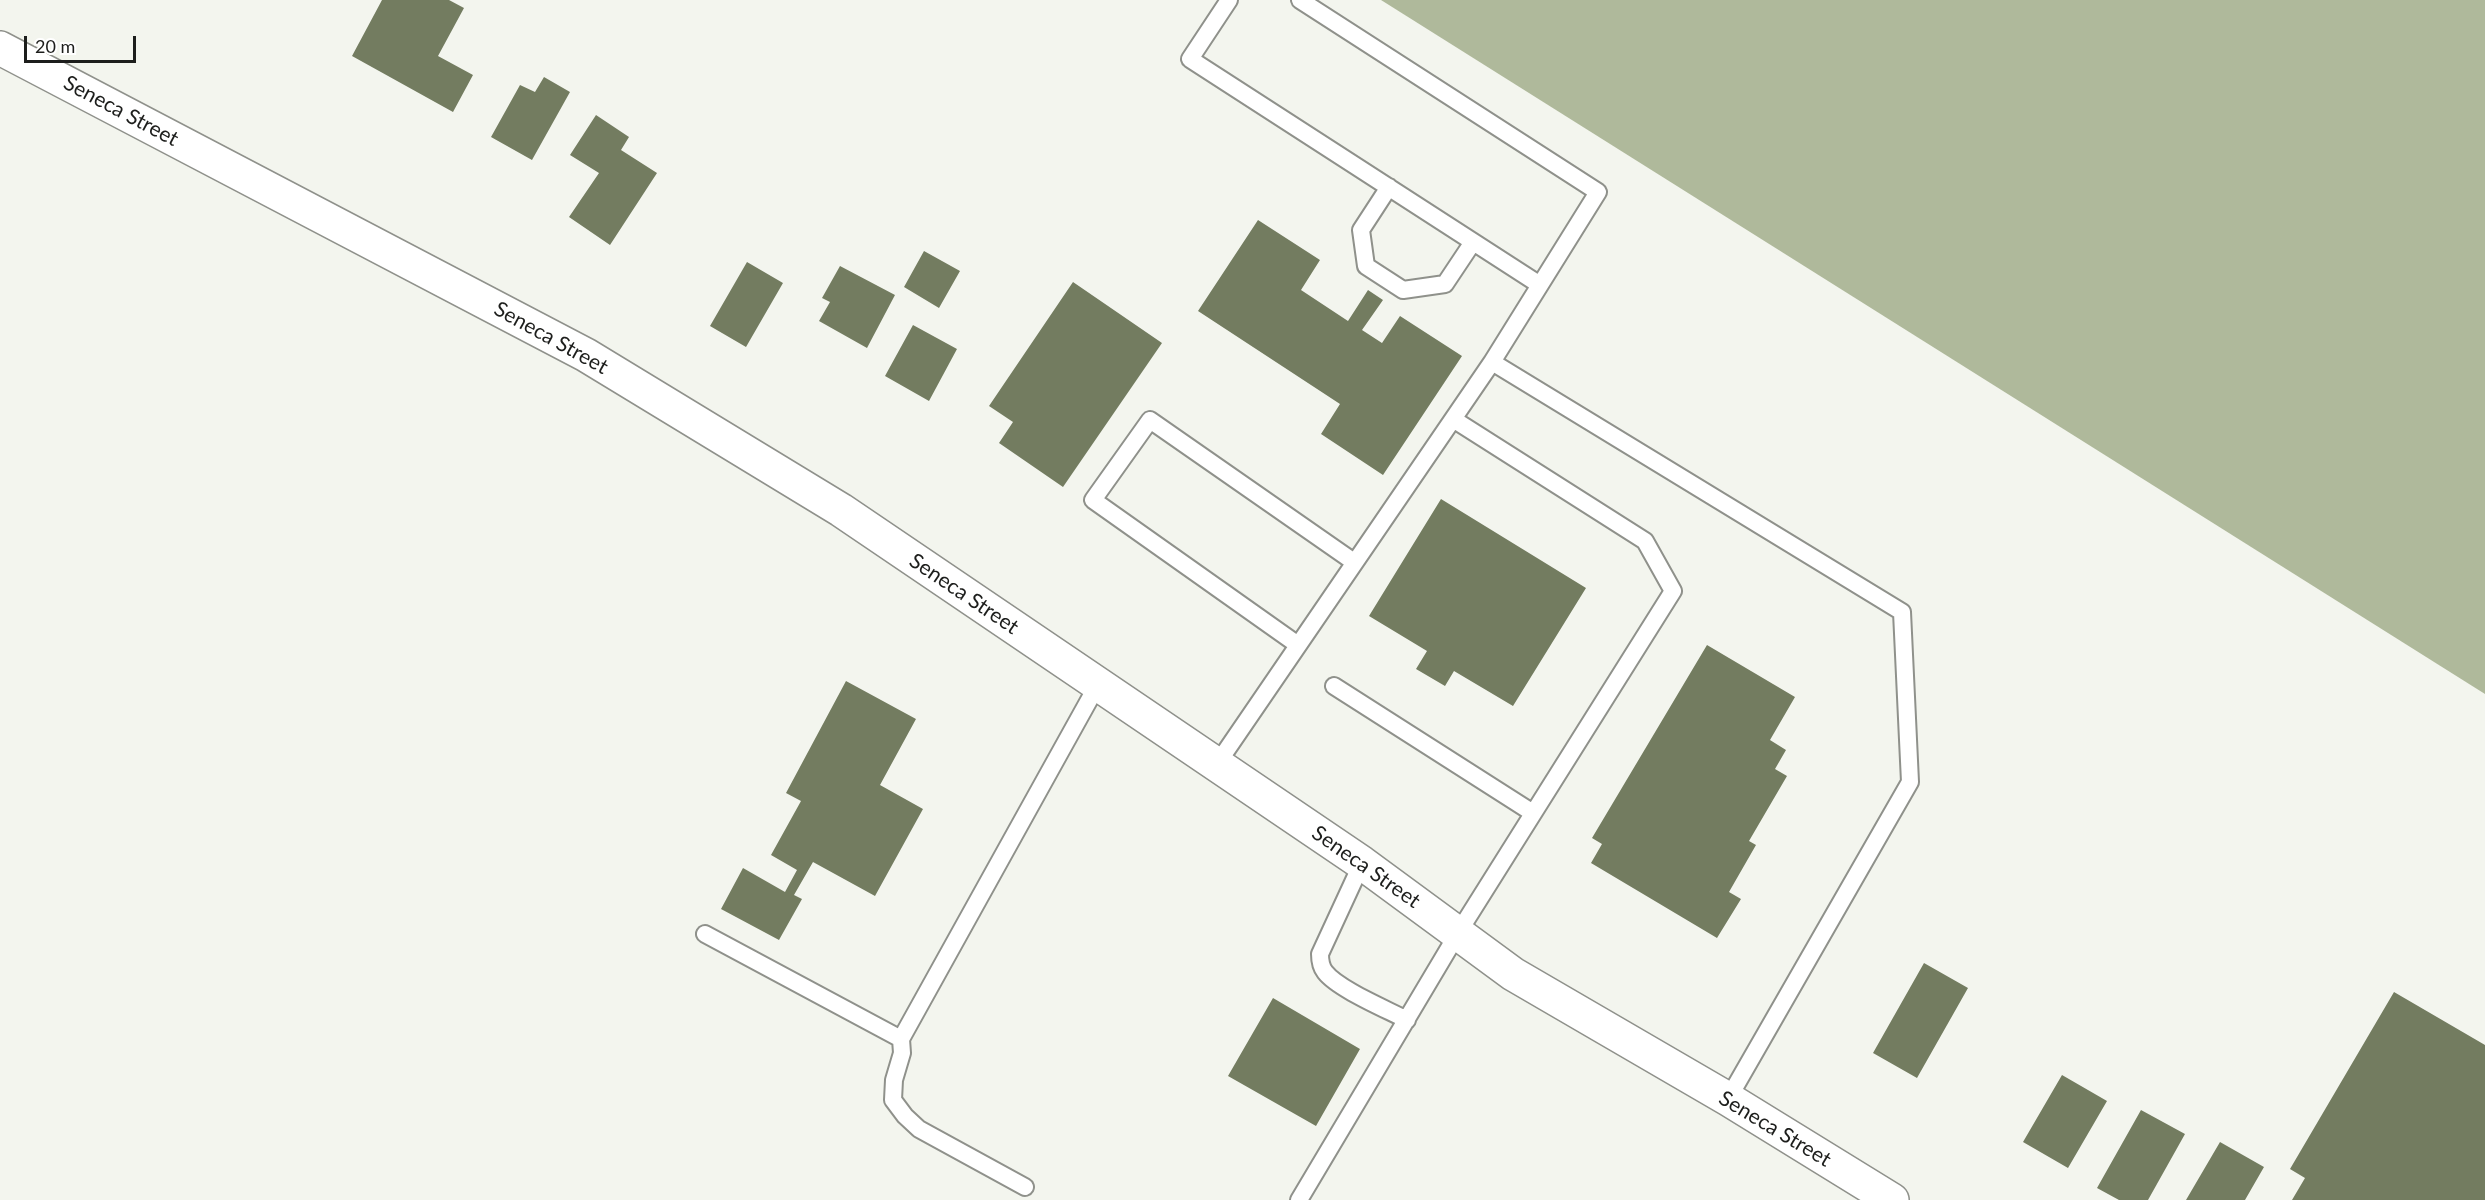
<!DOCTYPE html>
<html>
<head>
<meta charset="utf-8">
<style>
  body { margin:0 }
  #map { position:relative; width:2485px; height:1200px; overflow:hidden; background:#f3f5ee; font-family:Lato,sans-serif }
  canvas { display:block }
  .scale { position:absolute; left:24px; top:36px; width:112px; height:27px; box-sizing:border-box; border:3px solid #1d1e1c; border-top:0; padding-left:8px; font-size:18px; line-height:21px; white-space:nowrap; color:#1d1e1c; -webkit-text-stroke:4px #fff; paint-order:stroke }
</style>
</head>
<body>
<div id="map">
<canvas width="2485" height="1200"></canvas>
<div class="scale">20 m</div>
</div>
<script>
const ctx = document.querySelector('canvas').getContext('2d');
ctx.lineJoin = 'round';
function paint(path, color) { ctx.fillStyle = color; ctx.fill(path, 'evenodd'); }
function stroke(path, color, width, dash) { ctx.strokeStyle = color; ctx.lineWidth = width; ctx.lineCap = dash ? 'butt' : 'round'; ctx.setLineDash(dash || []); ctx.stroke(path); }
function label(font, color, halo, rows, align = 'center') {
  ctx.font = font + ' Lato,sans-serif'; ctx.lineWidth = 5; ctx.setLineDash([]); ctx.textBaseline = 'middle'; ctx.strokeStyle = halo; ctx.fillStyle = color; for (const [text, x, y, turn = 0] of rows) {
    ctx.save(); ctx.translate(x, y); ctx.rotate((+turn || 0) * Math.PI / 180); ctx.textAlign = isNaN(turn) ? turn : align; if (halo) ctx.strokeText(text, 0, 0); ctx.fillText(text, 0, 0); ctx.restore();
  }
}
paint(new Path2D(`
  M1381,0H2485V694Z`), '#afb99b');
paint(new Path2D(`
  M382,0H449L464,8L438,56L473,75L453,112L352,56Z
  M544,77L570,92L532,160L491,137L520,85L535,92Z
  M596,115L629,137L621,150L657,173L610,245L569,217L599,173L570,155Z
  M1258,220L1320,260L1301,290L1348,321L1368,290L1383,300L1362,330L1382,343L1400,316L1462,356L1383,475L1321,434L1340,404L1198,311Z
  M924,251L960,271L939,308L904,287Z
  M747,262L783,283L746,347L710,326Z
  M840,266L895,295L867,348L819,321L830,302L822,298Z
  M1073,282L1162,343L1063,487L999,443L1013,422L989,406Z
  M913,325L957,349L929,401L885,376Z
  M1441,499L1586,588L1513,706L1454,671L1445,686L1416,669L1427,651L1369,616Z
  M1707,645L1795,697L1770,740L1786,750L1775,769L1787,776L1749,841L1756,845L1729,892L1741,899L1717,938L1591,863L1602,844L1592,838Z
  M846,681L916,719L880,785L923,809L875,896L813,862L794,895L802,899L779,940L721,909L743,868L785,892L797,870L771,855L801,801L786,793Z
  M1924,963L1968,988L1917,1078L1873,1053Z
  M2394,992L2485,1045V1200H2292L2305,1178L2290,1169Z
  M1273,998L1360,1049L1316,1126L1228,1076Z
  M2062,1075L2107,1101L2068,1168L2023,1142Z
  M2141,1110L2185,1134L2148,1200H2119L2097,1188Z
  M2220,1142L2264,1167L2245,1200H2186Z`), '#737c60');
const service = new Path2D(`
  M1229,0L1190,59L1540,285
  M1300,0L1598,192L1492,362
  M1389,187L1361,230L1366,266L1403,290L1445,284L1473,242
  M1298,645L1093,500L1150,420L1354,562
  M1334,686L1533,813
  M1217,764L1492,362L1902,612L1910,782L1728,1099
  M1362,863L1320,954C1320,960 1321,967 1325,972C1338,989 1386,1009 1407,1020
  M705,934L901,1039L1098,684
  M901,1039L902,1053L894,1080L893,1100L905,1116L919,1129L1025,1187
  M1299,1200L1458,933L1673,591L1645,541L1453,419`);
const tertiary = new Path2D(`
  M0,48L586,355L841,510L1362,863L1513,974L1728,1099L1892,1200`);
stroke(service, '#8f918b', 20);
stroke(tertiary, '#8f918b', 36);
stroke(service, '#fff', 16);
stroke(tertiary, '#fff', 33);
label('21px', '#1d1e1c', '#fff', [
  ["Seneca Street",121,111,28],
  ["Seneca Street",551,338,29],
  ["Seneca Street",964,594,34],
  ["Seneca Street",1366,867,35],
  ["Seneca Street",1775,1129,31]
]);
</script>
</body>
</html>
